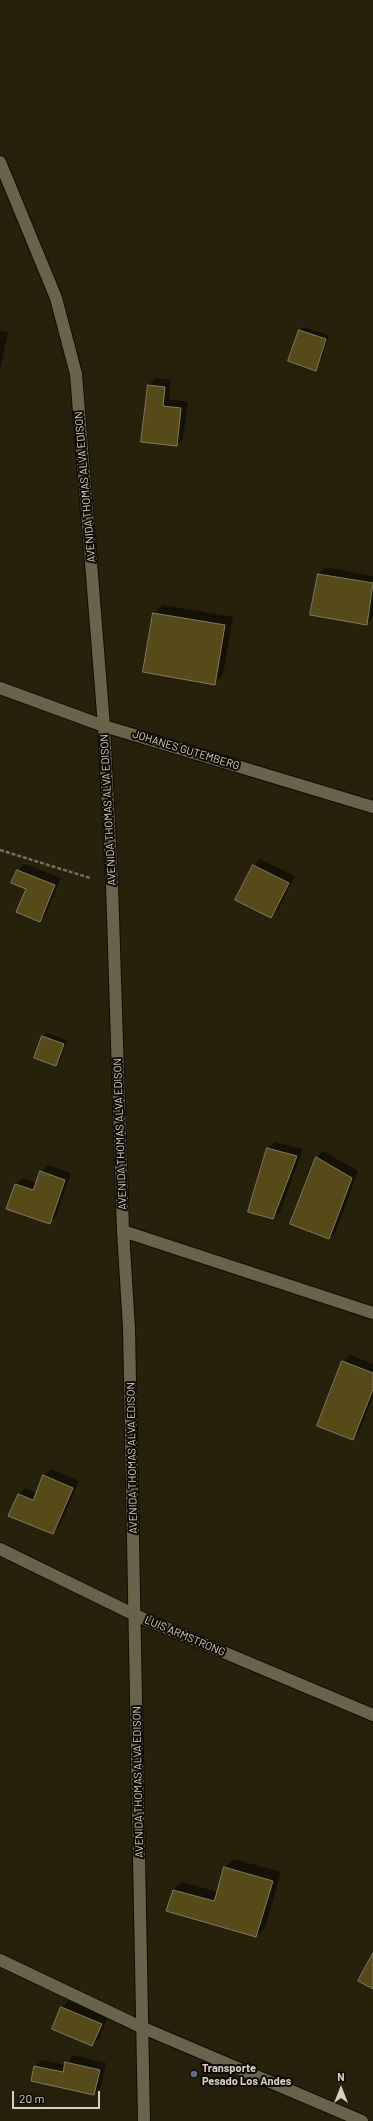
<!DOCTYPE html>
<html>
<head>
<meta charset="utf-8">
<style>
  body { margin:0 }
  #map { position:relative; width:373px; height:2121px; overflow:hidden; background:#27210c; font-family:Barlow,sans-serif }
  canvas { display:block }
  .north { position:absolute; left:321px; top:2069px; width:40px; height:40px; -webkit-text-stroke:3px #0e0b04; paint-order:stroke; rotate:0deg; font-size:11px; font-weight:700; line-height:16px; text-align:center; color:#d5d1c4 }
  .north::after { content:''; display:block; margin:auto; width:14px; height:18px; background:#d5d1c4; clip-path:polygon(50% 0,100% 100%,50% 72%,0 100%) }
  .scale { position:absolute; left:12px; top:2091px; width:88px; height:18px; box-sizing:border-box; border:2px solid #d5d1c4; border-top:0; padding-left:5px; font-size:12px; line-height:14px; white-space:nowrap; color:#d5d1c4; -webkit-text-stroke:3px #0e0b04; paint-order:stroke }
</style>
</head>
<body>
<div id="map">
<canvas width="373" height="2121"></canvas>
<div class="north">N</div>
<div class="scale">20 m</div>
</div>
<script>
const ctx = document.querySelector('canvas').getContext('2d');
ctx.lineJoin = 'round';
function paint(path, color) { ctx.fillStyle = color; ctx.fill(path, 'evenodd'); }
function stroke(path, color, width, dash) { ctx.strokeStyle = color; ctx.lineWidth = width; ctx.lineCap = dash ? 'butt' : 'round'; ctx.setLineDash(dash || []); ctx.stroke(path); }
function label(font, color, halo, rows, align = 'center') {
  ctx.font = font + ' Barlow,sans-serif'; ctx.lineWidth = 4; ctx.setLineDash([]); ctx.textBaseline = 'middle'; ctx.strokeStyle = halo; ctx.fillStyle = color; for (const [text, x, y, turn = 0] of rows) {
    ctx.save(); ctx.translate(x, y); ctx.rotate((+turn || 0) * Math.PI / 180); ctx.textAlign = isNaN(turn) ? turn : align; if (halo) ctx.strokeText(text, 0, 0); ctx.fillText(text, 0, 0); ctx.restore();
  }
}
paint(new Path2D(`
  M303,327L329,335L319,366L315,369L289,360L300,330Z
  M0,331L8,332L0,370Z
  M155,378L171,380L169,399L188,402L183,438L177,445L149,385Z
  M325,567L373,576V617L366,624L311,614L319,574Z
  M163,605L233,617L223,675L214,684L154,613Z
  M260,859L295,876L278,910L271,916L237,899L254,865Z
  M24,864L61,878L46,914L40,920L27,888L18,871Z
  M47,1033L67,1040L60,1061L56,1065L43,1036Z
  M275,1142L303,1149L280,1212L273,1218L268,1148Z
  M323,1151L358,1171L336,1231L329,1238L316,1158Z
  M48,1165L71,1173L56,1216L49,1223L16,1184L22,1178L37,1183L41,1172Z
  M350,1355L373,1364V1397L359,1432L353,1439L343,1362Z
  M51,1469L79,1481L59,1527L53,1533L19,1495L25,1488L37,1493L44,1476Z
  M234,1859L281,1872L265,1928L256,1936L173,1890L182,1882L218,1892L225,1867Z
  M69,2000L108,2017L99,2039L92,2045L53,2028L62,2007Z
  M73,2055L106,2063L101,2087L94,2094L35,2066L42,2060L66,2065Z`), '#0007');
const building = new Path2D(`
  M299,330L326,339L316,371L288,361Z
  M148,385L165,387L163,406L181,408L177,446L141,442Z
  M318,574L373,583L367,625L310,615Z
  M153,613L225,625L215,685L143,672Z
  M253,865L289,883L271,918L235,900Z
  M17,870L55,885L40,922L16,912L26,889L11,883Z
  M42,1036L64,1044L56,1066L34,1058Z
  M267,1148L297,1156L273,1219L248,1212Z
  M316,1157L352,1178L329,1239L290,1224Z
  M40,1171L65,1180L50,1224L6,1209L15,1184L33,1190Z
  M342,1361L373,1373V1389L353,1440L317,1426Z
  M43,1475L73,1488L53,1534L8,1516L18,1494L33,1500Z
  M224,1867L273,1881L256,1937L166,1911L173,1890L214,1901Z
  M373,1953V1989L358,1981Z
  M61,2007L102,2024L92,2046L52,2029Z
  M65,2062L100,2070L94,2095L31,2081L34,2066L63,2072Z`);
paint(building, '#574a19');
stroke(building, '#817b63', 1);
const service = new Path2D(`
  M141,2027L362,2121`);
const minor = new Path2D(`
  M0,162L56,298L76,374L104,726L112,885L123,1231L129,1328L144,2121
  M0,688L104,726L373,807
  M123,1231L373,1313
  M0,1549L135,1615L373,1715
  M0,1960L141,2027`);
stroke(service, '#100b00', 14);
stroke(minor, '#100b00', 14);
stroke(new Path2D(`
  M0,850L90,878`), '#75705e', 2.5, [4, 2]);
stroke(service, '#69634b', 12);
stroke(minor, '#69634b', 12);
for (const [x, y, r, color] of [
  [194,2074,4,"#5c6f8a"]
]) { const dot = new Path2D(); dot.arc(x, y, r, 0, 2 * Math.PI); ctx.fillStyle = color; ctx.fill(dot); stroke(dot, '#0e0b04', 1.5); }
label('11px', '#d5d1c4', '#0e0b04', [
  ["AVENIDA THOMAS ALVA EDISON",85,487,-95],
  ["JOHANES GUTEMBERG",186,750,17],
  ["AVENIDA THOMAS ALVA EDISON",108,810,-93],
  ["AVENIDA THOMAS ALVA EDISON",120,1134,-92],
  ["AVENIDA THOMAS ALVA EDISON",132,1458,-91],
  ["LUIS ARMSTRONG",185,1636,23],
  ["AVENIDA THOMAS ALVA EDISON",138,1782,-91]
]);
label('bold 11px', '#d5d1c4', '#0e0b04', [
  ["Transporte",202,2068],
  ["Pesado Los Andes",202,2081]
], 'left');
</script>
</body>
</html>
